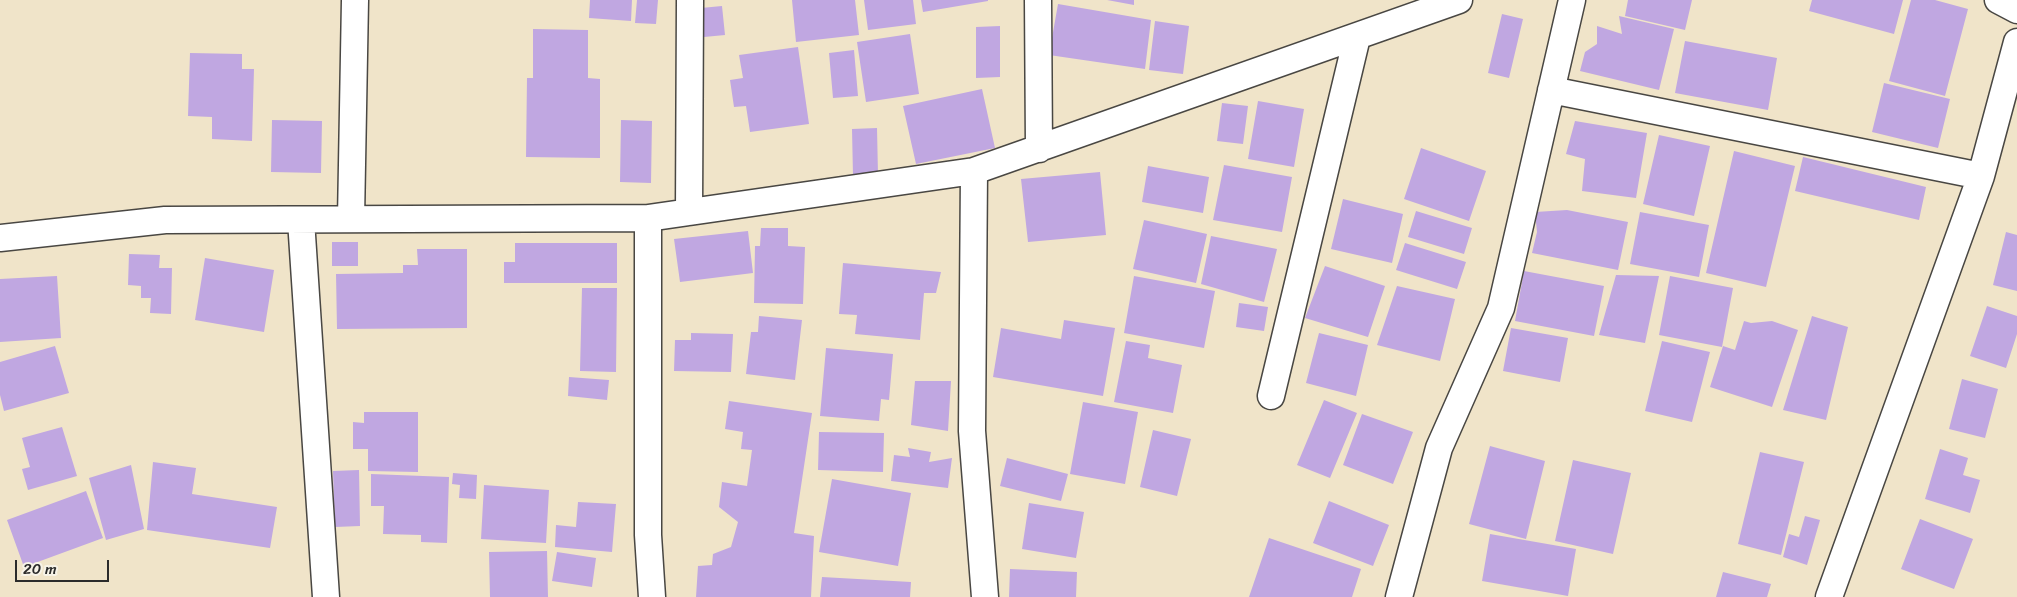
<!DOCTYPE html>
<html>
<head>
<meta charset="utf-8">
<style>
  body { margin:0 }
  #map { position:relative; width:2017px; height:597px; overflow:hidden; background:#f0e4c9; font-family:Sriracha,sans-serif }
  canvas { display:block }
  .scale { position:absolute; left:15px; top:560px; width:94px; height:22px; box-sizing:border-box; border:2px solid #2b2b2b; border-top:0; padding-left:6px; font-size:15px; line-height:18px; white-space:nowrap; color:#2b2b2b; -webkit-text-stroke:4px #f7f3e8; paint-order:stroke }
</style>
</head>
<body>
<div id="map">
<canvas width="2017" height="597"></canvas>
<div class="scale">20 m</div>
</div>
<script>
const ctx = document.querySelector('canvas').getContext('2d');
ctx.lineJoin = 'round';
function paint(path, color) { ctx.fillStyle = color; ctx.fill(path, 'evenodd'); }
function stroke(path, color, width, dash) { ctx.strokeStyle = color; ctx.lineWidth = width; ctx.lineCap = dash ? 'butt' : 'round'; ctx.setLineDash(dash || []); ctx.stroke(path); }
paint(new Path2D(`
  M590,0H632L631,21L589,18Z
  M637,0H658L656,24L635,23Z
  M792,0H855L859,35L796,42Z
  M864,0H913L916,24L868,30Z
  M921,0H988V1L923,12Z
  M1107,0H1134V5Z
  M1628,0H1692L1685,30L1625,16Z
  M1812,0H1903L1894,34L1809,11Z
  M1911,0H1935L1968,9L1945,96L1889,81Z
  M1058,4L1151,20L1145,69L1049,55Z
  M722,6L725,35L704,37L701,8Z
  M1502,14L1523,19L1509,78L1488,73Z
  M1619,16L1674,29L1659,90L1580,71L1585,52L1597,44V26L1622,34Z
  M1155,21L1189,26L1183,74L1149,70Z
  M1000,26V77L976,78V27Z
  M533,29L588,30V78L600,79V158L526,157L527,78H533Z
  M910,34L919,94L866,102L857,42Z
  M1685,41L1777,58L1768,110L1675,93Z
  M798,47L809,124L750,132L746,106L734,107L730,80L743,78L739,55Z
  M854,50L858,96L833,98L829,53Z
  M190,53L242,54V69H254L252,141L212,139V117L188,116Z
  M1884,83L1950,99L1938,148L1872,132Z
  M982,89L995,148L916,164L903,106Z
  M1258,101L1304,109L1294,167L1248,159Z
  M1222,103L1248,106L1243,144L1217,141Z
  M272,120L322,121L321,173L271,172Z
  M621,120L652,121L651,183L620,182Z
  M1575,121L1647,133L1636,198L1582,191L1585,159L1566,154Z
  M877,128L878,175L853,176L852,129Z
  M1659,135L1710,146L1694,216L1643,204Z
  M1421,148L1486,171L1469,221L1404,199Z
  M1734,151L1795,166L1766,287L1706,273Z
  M1803,157L1926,187L1919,220L1795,191Z
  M1224,165L1292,177L1282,232L1213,220Z
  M1148,166L1209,177L1203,213L1142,202Z
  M1100,172L1106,235L1028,242L1021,179Z
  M1343,199L1403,214L1392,263L1331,249Z
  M1567,210L1628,222L1618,270L1532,253L1537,232L1535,212Z
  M1416,211L1472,228L1464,254L1408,237Z
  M1640,212L1709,225L1699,277L1630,264Z
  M1144,220L1207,234L1196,283L1133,269Z
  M761,228H788V246L805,247L803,304L754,303L755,246H760Z
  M748,231L753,273L680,282L674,239Z
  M2006,232L2017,235V291L1993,285Z
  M1211,236L1277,249L1264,302L1201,284Z
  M332,242H358V266H332Z
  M515,243H617V283H504V262H515Z
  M1405,243L1466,262L1457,289L1396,270Z
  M417,249H467V328L337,329L336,274L403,273V265H418Z
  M129,254L160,255L159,268H172L171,314L150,313L151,298H141V286L128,285Z
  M205,258L274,270L264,332L195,320Z
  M843,263L941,272L936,293H924L920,340L855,334L857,315L839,314Z
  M1325,266L1385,286L1368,337L1305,318Z
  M1524,271L1604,286L1594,336L1515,321Z
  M1616,275L1659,276L1645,343L1599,335Z
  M57,276L61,338L0,342V279Z
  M1134,276L1215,291L1204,348L1124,333Z
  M1670,276L1733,288L1722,347L1659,335Z
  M1397,286L1455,299L1440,361L1377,345Z
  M582,288H617L616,372L580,371Z
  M1239,303L1268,307L1264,331L1236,327Z
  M1987,306L2017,316V334L2006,368L1970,356Z
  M759,316L802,320L795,380L746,374L751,332H758Z
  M1812,316L1848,327L1826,420L1783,410Z
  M1064,320L1115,328L1103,396L993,377L1001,328L1061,339Z
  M1744,321L1751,323L1772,321L1798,330L1772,407L1710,387L1723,346L1735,350Z
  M1511,328L1568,338L1560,382L1503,371Z
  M691,333L733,334L731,372L674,371L675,340H691Z
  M1319,333L1368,345L1356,396L1306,383Z
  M1126,341L1150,345L1148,358L1182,365L1173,413L1114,402Z
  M1662,341L1710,352L1692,422L1645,411Z
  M55,346L69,393L4,411L0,395V362Z
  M826,348L893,354L889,400L881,399L879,421L820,416Z
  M569,377L609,380L607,400L568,396Z
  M1962,379L1998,389L1985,438L1949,429Z
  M915,381H951L948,431L911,425Z
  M1324,400L1357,413L1330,478L1297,465Z
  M729,401L812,413L794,533L814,536L811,597H696L698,566L712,565L713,554L731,547L738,522L719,507L722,482L747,486L752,450L741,449L743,432L725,429Z
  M1083,402L1138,412L1125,484L1070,474Z
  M364,412H418V472L368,471V449H353V422L364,423Z
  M1362,414L1413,432L1393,484L1343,465Z
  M62,427L77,476L28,490L22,469L30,467L22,438Z
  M1153,430L1191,439L1177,496L1140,487Z
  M819,432L884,433L883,472L818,470Z
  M1490,446L1545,461L1526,539L1469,524Z
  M908,448L931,452L929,462L952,458L948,488L891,481L894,455L910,457Z
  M1940,449L1968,458L1963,475L1980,480L1970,513L1925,499Z
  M1760,452L1804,462L1781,555L1738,544Z
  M1007,458L1068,474L1061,501L1000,486Z
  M1573,460L1631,473L1613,554L1555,541Z
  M153,462L196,468L192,494L277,507L270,548L147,530Z
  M131,465L144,529L106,540L89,478Z
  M359,470L360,526L335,527L333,471Z
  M453,473L477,475L476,499L459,498L460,485L452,484Z
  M371,474L449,477L447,543L421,542V535L383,534L384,506H371Z
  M832,479L911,493L898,566L819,552Z
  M484,485L549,490L546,543L481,539Z
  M86,491L103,538L24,567L7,520Z
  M1329,501L1389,525L1373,566L1313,543Z
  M578,502L616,504L612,552L555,547L556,525L576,527Z
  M1029,503L1084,512L1076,558L1022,549Z
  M1805,516L1820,520L1807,565L1783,557L1789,534L1799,537Z
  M1920,519L1973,539L1954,589L1901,569Z
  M1490,534L1576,549L1568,596L1482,581Z
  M1269,538L1361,569L1352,597H1249Z
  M547,551L548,597H490L489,552Z
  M557,552L596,558L592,587L552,581Z
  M1010,569L1077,572L1076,597H1009Z
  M1723,572L1771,584L1767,597H1716Z
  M822,577L911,582L910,597H820Z`), '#c0a7e1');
const minor = new Path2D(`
  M1038,0L1039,149
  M1998,0L2017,10
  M1551,90L1981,176
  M974,171L972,431L985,597
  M689,212L690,0
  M648,218V535L652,597
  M351,219L355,0
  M301,220L326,597
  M0,238L165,220L648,218L974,171L1459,0
  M1271,396L1357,37
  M1399,597L1439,448L1501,308L1572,0
  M1829,597L1981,176L2017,42`);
stroke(minor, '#494743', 29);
stroke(minor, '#fff', 26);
</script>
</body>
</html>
